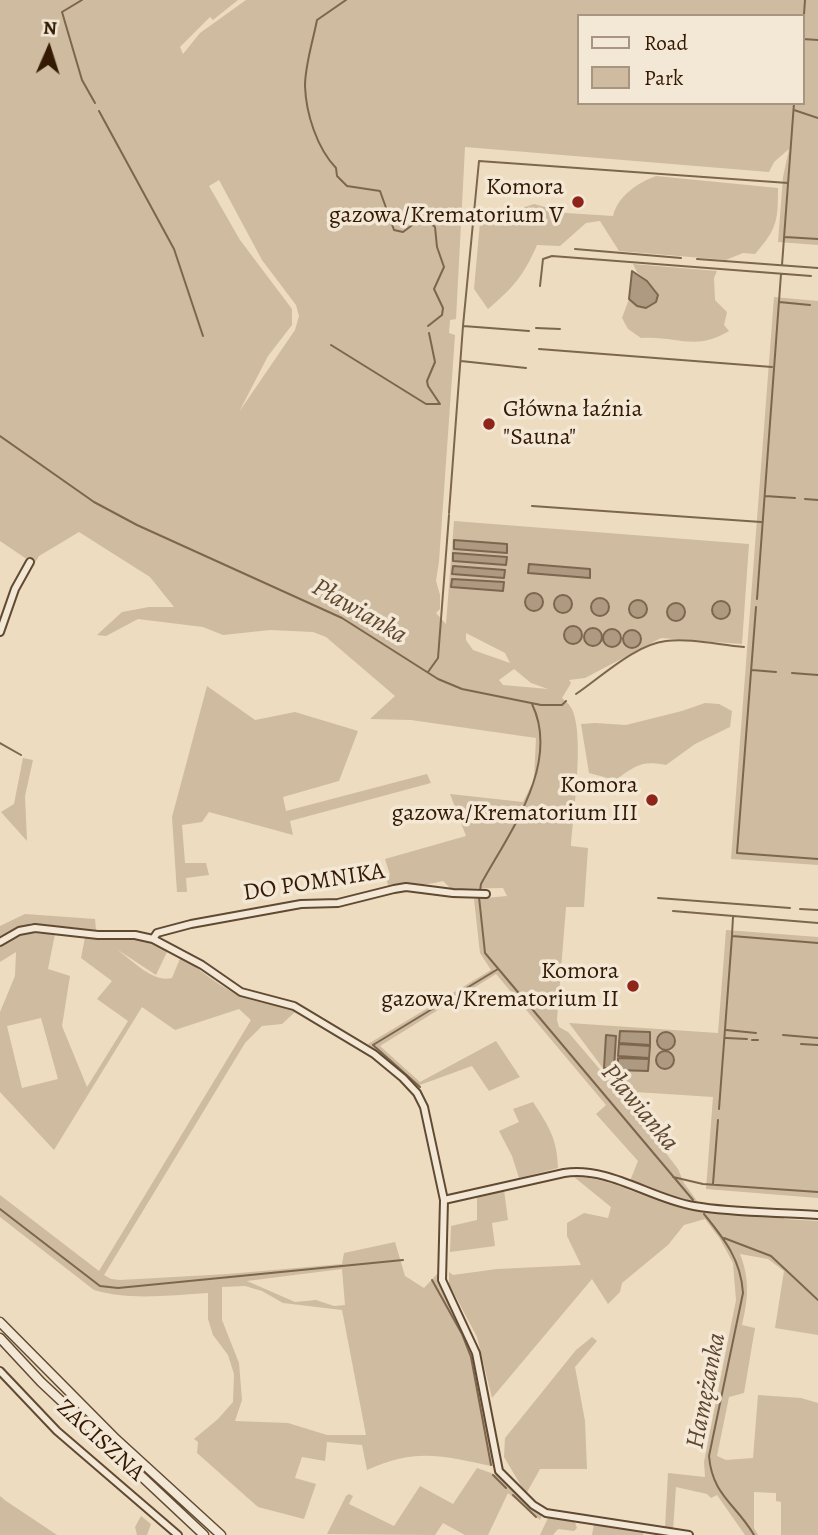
<!DOCTYPE html>
<html>
<head>
<meta charset="utf-8">
<style>
  body { margin:0 }
  #map { position:relative; width:818px; height:1535px; overflow:hidden; background:#eddcc0; font-family:Alegreya,serif }
  canvas { display:block }
  .legend { position:absolute; left:577px; top:14px; width:228px; height:91px; box-sizing:border-box; background:#f3e8d6; border:2px solid #a79582; margin:0; padding:9px 12px; list-style:none; font-size:21px; color:#341903 }
  .legend li { display:flex; align-items:center; gap:14px; height:35px }
  .legend b { width:35px; border:2px solid #a79582 }
  .north { position:absolute; left:14px; top:14px; width:70px; height:70px; -webkit-text-stroke:5px #f3e8d6; paint-order:stroke; rotate:3deg; font-size:19px; font-weight:700; line-height:28px; text-align:center; color:#341903 }
  .north::after { content:''; display:block; margin:auto; width:24px; height:32px; background:#341903; clip-path:polygon(50% 0,100% 100%,50% 72%,0 100%) }
</style>
</head>
<body>
<div id="map">
<canvas width="818" height="1535"></canvas>
<ul class="legend">
<li><b style="height:9px;background:#f3e8d6"></b>Road</li>
<li><b style="height:19px;background:#cebba0"></b>Park</li>
</ul>
<div class="north">N</div>
</div>
<script>
const ctx = document.querySelector('canvas').getContext('2d');
ctx.lineJoin = 'round';
function paint(path, color) { ctx.fillStyle = color; ctx.fill(path, 'evenodd'); }
function stroke(path, color, width, dash) { ctx.strokeStyle = color; ctx.lineWidth = width; ctx.lineCap = dash ? 'butt' : 'round'; ctx.setLineDash(dash || []); ctx.stroke(path); }
function label(font, color, halo, rows, align = 'center') {
  ctx.font = font + ' Alegreya,serif'; ctx.lineWidth = 7; ctx.setLineDash([]); ctx.textBaseline = 'middle'; ctx.strokeStyle = halo; ctx.fillStyle = color; for (const [text, x, y, turn = 0] of rows) {
    ctx.save(); ctx.translate(x, y); ctx.rotate((+turn || 0) * Math.PI / 180); ctx.textAlign = isNaN(turn) ? turn : align; if (halo) ctx.strokeText(text, 0, 0); ctx.fillText(text, 0, 0); ctx.restore();
  }
}
paint(new Path2D(`
  M0,0H238L213,20L210,17L180,47L183,54L200,33L246,0H818V245L778,242L783,177L789,149L774,162L769,172L465,147L456,319L450,320L449,333L455,335L439,561L436,581L440,595V609L436,613L446,624L454,521L749,544L742,644L661,638L585,678L569,680L571,683L562,698C563,699 570,705 570,706C586,728 573,816 571,846L588,848L584,907H566L557,1020L559,1027L568,1032L620,1093L678,1169L684,1183L697,1201L690,1204L630,1181L638,1161L596,1114L606,1105L496,974L380,1046L420,1082L496,1041L520,1077L489,1091L472,1066L417,1086L368,1044L491,970L480,953L474,899L507,896L503,888L451,889L443,881C425,886 408,885 389,887L385,877L390,875L385,859L466,836L450,794L523,802L534,780L536,738L411,720L370,719L395,696L326,637L313,632L270,630L223,635L203,627L138,619L106,636L97,635L122,612L149,607H174L150,577L79,532L39,556L34,564L0,541ZM578,16H802V103H578ZM219,180L262,260L296,305L299,316L295,330L239,412L268,356L292,325V309L240,240L209,186ZM466,633L505,653L510,663L473,650L466,640ZM514,669L531,683L548,689L503,685L499,680Z
  M656,176L778,188C778,221 777,229 755,254L743,253L726,260L619,251L600,221L586,223L560,246L537,245C524,275 513,288 488,309L474,289L480,222L534,204L566,213L613,216C618,196 637,183 656,176Z
  M633,264L717,271L714,278L715,300L727,312L724,325L729,331C694,352 677,335 641,338L628,329L622,318L629,299L637,306L647,281L637,272Z
  M774,297L818,301V865L731,859Z
  M207,686L255,720L295,712L358,731L339,781L283,797L286,811L427,774L431,783L290,821L293,835L209,812L202,822L182,825L185,863H206L209,875L186,878L187,892H177L172,817Z
  M705,703L719,704L732,711L730,727L695,744L666,765C641,760 636,766 615,780L589,773L581,724L595,723L626,725L682,711Z
  M23,758L33,760L25,796L27,841L1,812L14,804Z
  M25,914L95,919L96,930L31,923L0,938V926Z
  M726,930L818,937V1198L706,1189L713,1097L620,1091L569,1023L718,1033Z
  M21,933L55,934L48,969L70,976L62,1026L87,1087L128,1021L97,999L112,981L81,958L85,937L147,940L168,950L156,975L115,948C131,959 152,983 172,978L181,956C203,972 225,992 252,1000C266,1005 282,1003 295,1012L282,1024L262,1026L245,1043L104,1275L111,1279L120,1280L228,1274L342,1264L344,1253L395,1242L405,1276L424,1288L437,1274C447,1302 464,1326 473,1354C485,1390 488,1430 496,1467C445,1456 416,1447 367,1470L362,1445L327,1442L325,1461L302,1457L295,1478L316,1484L304,1519L258,1507L197,1453L198,1442L194,1439L218,1419L233,1402L234,1374L228,1355L213,1335L208,1319V1293C170,1295 131,1301 94,1290L0,1217V1195L99,1271L251,1020L239,1009L175,1030L142,1007L54,1150L0,1092V1012L15,976L16,952L0,962V945ZM41,1018L58,1079L22,1088L7,1026ZM342,1269L345,1305L334,1306L316,1300L295,1302L247,1281ZM245,1286L262,1291L283,1303L342,1310L366,1435H327L288,1423L235,1421L242,1400L239,1363L222,1320V1287Z
  M533,1102C549,1127 557,1138 558,1168L519,1178L512,1156L499,1131L519,1122L513,1109Z
  M574,1177C614,1177 648,1202 687,1209C718,1215 752,1214 784,1216V1219L818,1221V1335L775,1328L784,1271L768,1259L740,1254C750,1279 748,1300 742,1325L755,1328L744,1393L729,1397L717,1456L726,1460L753,1458L758,1395L801,1398L818,1403V1535H781V1502L776,1501V1493L754,1492V1528L758,1535H745L717,1495L711,1498L707,1494L676,1487L673,1530L665,1528L668,1473L705,1477L704,1462L736,1300L733,1263L720,1239L705,1219L684,1225L668,1245L622,1283L620,1292L608,1304L592,1279L492,1398L477,1337L449,1284V1272L453,1275L497,1269L581,1265L567,1236V1223L584,1213L608,1218L611,1207Z
  M504,1190L508,1220L492,1223L495,1246L450,1252L451,1226L477,1220V1197Z
  M592,1337L597,1341L575,1367L585,1421L587,1469H540L526,1494L504,1457L505,1438L576,1350Z
  M477,1468L502,1477L515,1492L540,1511L542,1515L540,1520L508,1493L488,1535H465L443,1523L435,1535L327,1534L346,1496L349,1494L353,1496L349,1504L394,1526L420,1486L453,1504Z
  M0,1496L6,1501L57,1535H0Z
  M141,1516L151,1524L147,1535H137L135,1527Z
  M548,1518L575,1522L577,1528L574,1531L558,1529L553,1535H540Z
  M594,1524L644,1530L643,1535H592Z`), '#cebba0');
const water = new Path2D(`
  M632,271L647,281L658,295L656,302L646,308L637,306L629,299Z
  M454,540L507,544V553L454,549Z
  M453,553L507,557L506,565L453,561Z
  M529,564L590,569V578L528,573Z
  M453,566L505,570L504,578L452,574Z
  M452,579L504,582L503,591L451,587Z
  M525 602a9 9 0 1 1 18 0a9 9 0 1 1-18 0Z
  M554 604a9 9 0 1 1 18 0a9 9 0 1 1-18 0Z
  M591 607a9 9 0 1 1 18 0a9 9 0 1 1-18 0Z
  M629 609a9 9 0 1 1 18 0a9 9 0 1 1-18 0Z
  M712 610a9 9 0 1 1 18 0a9 9 0 1 1-18 0Z
  M667 612a9 9 0 1 1 18 0a9 9 0 1 1-18 0Z
  M564 635a9 9 0 1 1 18 0a9 9 0 1 1-18 0Z
  M584 637a9 9 0 1 1 18 0a9 9 0 1 1-18 0Z
  M603 638a9 9 0 1 1 18 0a9 9 0 1 1-18 0Z
  M623 639a9 9 0 1 1 18 0a9 9 0 1 1-18 0Z
  M620,1031L650,1032V1045L619,1043Z
  M657 1041a9 9 0 1 1 18 0a9 9 0 1 1-18 0Z
  M606,1035L616,1036L614,1068H604Z
  M619,1044L650,1046L649,1058L618,1056Z
  M656 1060a9 9 0 1 1 18 0a9 9 0 1 1-18 0Z
  M618,1058L649,1059L648,1071L618,1070Z`);
paint(water, '#ae9a80');
stroke(water, '#7d664e', 2);
stroke(new Path2D(`
  M82,0L62,12L82,80L95,103
  M346,0L317,20C313,41 305,65 305,86C306,114 317,148 336,168L337,176L347,186L380,191L394,230L403,232L415,223L426,220L435,227L437,247L444,267L434,289L443,308L442,315L428,326
  M803,39L818,40
  M802,43L805,0
  M794,110L818,118
  M99,111L174,249L203,336
  M785,237L818,239
  M575,249L681,258
  M697,259L818,268
  M782,265L794,103
  M540,286L543,259L552,256L811,276
  M779,302L810,305
  M463,326L529,331
  M536,328L560,329
  M331,345L426,404H440L428,386L427,381L435,362L429,333
  M539,349L772,367
  M461,361L526,368
  M0,436L94,502L137,525L342,618L438,679L462,689L541,705H562L566,701
  M765,496L795,498
  M805,499L818,500
  M532,506L761,522
  M449,513L463,326L479,161L788,183
  M757,599L781,274
  M756,607L737,853L818,859
  M752,670L776,672
  M428,672L438,658L449,515
  M792,673L818,675
  M576,694C601,677 636,644 666,641C691,638 719,645 744,647
  M0,743L21,755
  M480,891L481,884C509,833 561,764 532,704
  M479,897L485,953L693,1200
  M658,898L790,908
  M800,909L818,910
  M673,911L818,923
  M732,935L733,917
  M726,1030L756,1033
  M783,1035L818,1038
  M726,1038L747,1039
  M752,1040H758
  M801,1044L818,1045
  M420,1087L373,1045L498,969
  M719,1109L732,936L818,943
  M673,1177L703,1184L818,1192
  M713,1184L718,1120
  M0,1209L100,1286L118,1288L403,1260
  M704,1214C725,1240 741,1260 743,1293L709,1456C712,1495 736,1504 754,1535
  M724,1238L771,1256L818,1300
  M432,1280L462,1334L471,1357L491,1465
  M493,1475L506,1488
  M513,1495L536,1517`), '#7d664e', 2);
const minor = new Path2D(`
  M0,632L15,589L30,562
  M153,939L157,933L191,924L301,904L338,903L394,889L406,887L453,893L486,894
  M0,942L19,931L35,928L98,935H135L153,939L202,965L241,992L294,1006L374,1054L403,1078L417,1093L424,1107L444,1200L442,1280L476,1353L499,1471L533,1505L546,1513L689,1535
  M444,1200L564,1173C609,1166 651,1199 694,1206C734,1213 777,1212 818,1215
  M0,1371L57,1431L178,1535`);
const tertiary = new Path2D(`
  M0,1322L116,1439L221,1535
  M0,1338L41,1382L204,1535`);
stroke(minor, '#624a32', 10);
stroke(tertiary, '#624a32', 11);
stroke(minor, '#f3e8d6', 6);
stroke(tertiary, '#f3e8d6', 8);
for (const [x, y, r, color] of [
  [578,202,7,"#8f2418"],
  [489,424,7,"#8f2418"],
  [652,800,7,"#8f2418"],
  [633,986,7,"#8f2418"]
]) { const dot = new Path2D(); dot.arc(x, y, r, 0, 2 * Math.PI); ctx.fillStyle = color; ctx.fill(dot); stroke(dot, '#f3e8d6', 2.5); }
label('24px', '#341903', '#f3e8d6', [
  ["Komora",564,188],
  ["gazowa/Krematorium V",564,216],
  ["Główna łaźnia",503,410,"left"],
  ["\"Sauna\"",503,438,"left"],
  ["Komora",638,786],
  ["gazowa/Krematorium III",638,814],
  ["Komora",619,972],
  ["gazowa/Krematorium II",619,1000]
], 'right');
label('24px', '#341903', '#f3e8d6', [
  ["DO POMNIKA",314,883,-9],
  ["ZACISZNA",100,1441,42]
]);
label('italic 26px', '#5f462f', '#f3e8d6', [
  ["Pławianka",359,612,30],
  ["Pławianka",639,1108,50],
  ["Hamężanka",707,1391,-79]
]);
</script>
</body>
</html>
